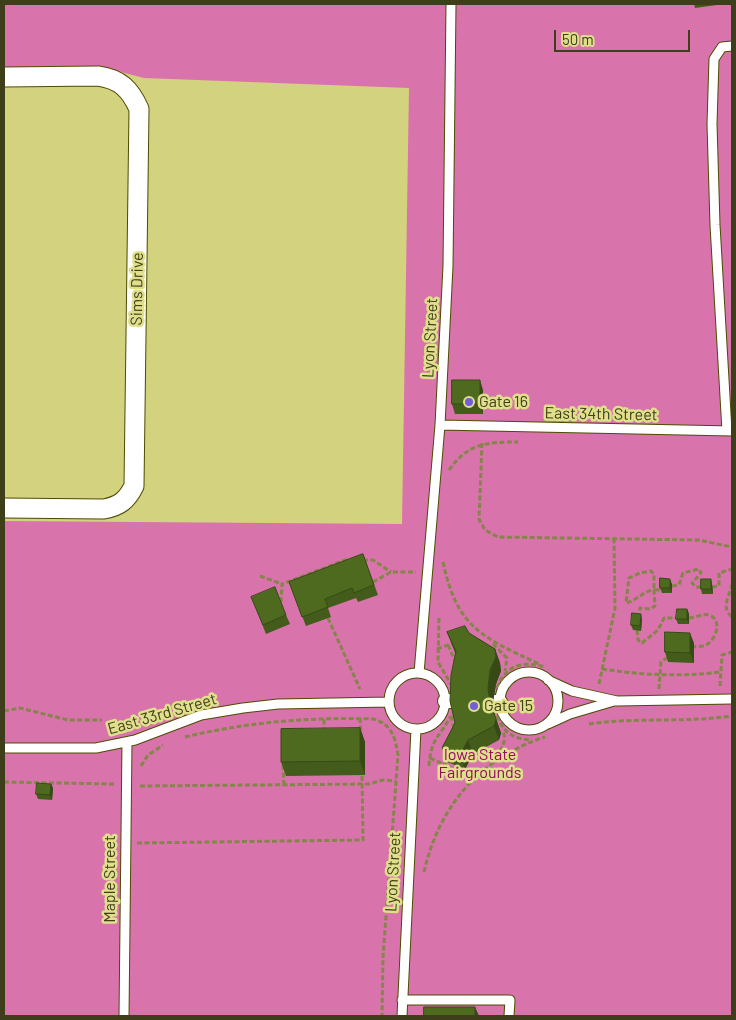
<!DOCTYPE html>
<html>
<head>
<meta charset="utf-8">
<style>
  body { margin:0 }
  #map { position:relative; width:736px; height:1020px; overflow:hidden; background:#d3d27e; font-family:Barlow,sans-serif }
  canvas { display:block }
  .frame { position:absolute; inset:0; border:5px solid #3f3e1b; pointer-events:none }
  .scale { position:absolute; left:554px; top:30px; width:136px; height:22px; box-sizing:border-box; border:2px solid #3f3e1b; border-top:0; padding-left:6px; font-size:15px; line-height:18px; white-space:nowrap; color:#3f3e1b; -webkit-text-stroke:4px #e0df8b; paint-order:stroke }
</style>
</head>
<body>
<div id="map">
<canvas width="736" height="1020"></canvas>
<div class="frame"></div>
<div class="scale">50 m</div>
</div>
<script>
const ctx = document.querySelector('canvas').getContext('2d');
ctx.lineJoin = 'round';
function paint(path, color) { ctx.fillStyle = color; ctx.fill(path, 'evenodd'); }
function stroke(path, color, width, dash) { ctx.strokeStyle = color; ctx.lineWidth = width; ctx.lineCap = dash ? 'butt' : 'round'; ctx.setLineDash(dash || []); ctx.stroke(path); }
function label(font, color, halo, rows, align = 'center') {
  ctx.font = font + ' Barlow,sans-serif'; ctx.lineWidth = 5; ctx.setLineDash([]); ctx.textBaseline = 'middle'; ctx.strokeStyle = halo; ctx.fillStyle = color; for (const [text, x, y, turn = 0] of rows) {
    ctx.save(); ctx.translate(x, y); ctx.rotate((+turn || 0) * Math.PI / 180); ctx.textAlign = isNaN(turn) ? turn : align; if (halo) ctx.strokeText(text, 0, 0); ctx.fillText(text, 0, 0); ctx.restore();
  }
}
paint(new Path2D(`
  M4,4H732V1016H4V521L402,524L409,88L144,78L113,70L4,67Z`), '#d973ab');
const service = new Path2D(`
  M440,425L732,431
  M727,431L715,225L712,124L714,59L722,47L732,46
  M500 701a29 29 0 1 1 58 0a29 29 0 1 1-58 0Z
  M389 701a28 28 0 1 1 56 0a28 28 0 1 1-56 0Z
  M419,673L440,425L448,266L451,4
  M548,680L572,691L617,701L732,699
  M548,724L570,714L614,701
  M4,748H96L135,740L201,715L243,708L278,704L389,702
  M402,1000H510L509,1016
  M124,1016L127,742
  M402,1016L416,729`);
const pedestrian = new Path2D(`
  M445,701H456
  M493,702H500`);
const minor = new Path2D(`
  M4,77L98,76C120,79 130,89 139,109L134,486C127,500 120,506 104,509L4,508`);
stroke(service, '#4d4b02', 11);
stroke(pedestrian, '#4d4b02', 16);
stroke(minor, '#4d4b02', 21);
stroke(new Path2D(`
  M482,443L479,519L485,530L498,537L698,540L732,547
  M449,470C468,443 487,442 518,442
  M363,560H373L391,572
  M443,562C457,628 482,637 539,664
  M260,576L282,584
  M373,582L391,572H416
  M732,584C730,596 720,607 732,617
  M672,586L679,585L683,573L699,569L701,573L692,583L696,587H702
  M712,587L719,586V573L732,569
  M281,602L282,584L345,560H351
  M328,618L360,689
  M439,618L438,662L452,686
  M638,618L640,608L650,609L655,606L654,590C642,591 637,601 626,603L629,578L640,573L651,571L654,574V590H661
  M689,618C695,618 703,613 709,615C723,620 716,640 706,645C702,647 698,646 694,647
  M637,630L638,640L642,643L658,630L664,618H679
  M493,644L507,658L505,671
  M448,645L455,661
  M437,649L453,643
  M602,669C642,675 680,677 720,672
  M599,684L615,608L614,539
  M720,686L722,655L732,652
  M497,688C506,664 523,661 546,667
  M659,689L661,662L668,657
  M4,711L20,708L68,720H102
  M451,716L454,729
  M497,716C504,733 513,739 532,740
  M360,718L361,734
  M589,724C637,717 684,723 732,716
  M324,732V719
  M185,737C247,722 310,717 373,719C392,724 395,737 398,755L383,957L382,1016
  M430,758L474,778
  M496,758C502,748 507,741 503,730
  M444,764L448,756
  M283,765L284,785
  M141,766L148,755L163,745
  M429,766C431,738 439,738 451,716
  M4,782L114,784
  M140,786L369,784L383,780L396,781
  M137,843L363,840L362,775
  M424,872C439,806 480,758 545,737`), '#85844a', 3, [5, 2.5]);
stroke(service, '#fff', 9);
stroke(pedestrian, '#fff', 14);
stroke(minor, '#fff', 19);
paint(new Path2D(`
  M694,4H724L695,8Z
  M483,390V414H455L452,404Z
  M363,554L378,595L358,602L356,598L328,608L331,617L306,626L289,582Z
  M672,584V593H662L660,588Z
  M712,584L713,594H702L701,589Z
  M255,606L286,615L290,624L266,634Z
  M687,609L689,614V624H678L676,619Z
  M642,619L641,631L633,630L631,625Z
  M447,632L469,633L495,649L500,663L501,671L496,684L493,702L495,715L501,733L499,740L473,754L465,769L447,762L442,748L455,723V653Z
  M694,643V663L668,662L665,652Z
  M360,728L365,742V775L286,776L281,762Z
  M51,784L53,788L52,800L38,799L36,794Z`), '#435b1b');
paint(new Path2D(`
  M480,380L483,390V414L480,404Z
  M670,579L672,584V593L670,588Z
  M711,579L712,584L713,594L711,589Z
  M687,609L689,614V624L687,619Z
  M641,614L642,619L641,631L640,626Z
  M690,633L694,643V663L690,653Z
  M495,649L500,663L501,671L496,684L493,702L495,717L490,703L488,688Z
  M496,719L501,733L499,740L494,726Z
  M360,728L365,742V775L360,761Z
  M468,740L473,754L465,769L460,755Z
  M51,784L53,788L52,800L50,795Z
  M475,1007L479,1016H475Z`), '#374a16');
const building = new Path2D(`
  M452,380H480V404H452Z
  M363,554L374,585L354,593L352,588L325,599L328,607L302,617L289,582Z
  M660,578L670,579V588H660Z
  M701,579H711V589H701Z
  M275,587L286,615L263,625L251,597Z
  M677,609H687V619H676Z
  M632,613L641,614L640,626L631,625Z
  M465,626L469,633L495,649L496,657L490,670L488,688L490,703L496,719L494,726L468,740L460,755L442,748L455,723L450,701L451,675L456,651L447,632Z
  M665,632L690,633V653L665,652Z
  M360,728V761L281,762V729Z
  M37,783L51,784L50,795L36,794Z
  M424,1007H475V1016H424Z`);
paint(building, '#4e6a1f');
stroke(building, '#374a16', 1);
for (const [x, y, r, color] of [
  [469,402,5,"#735dd8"],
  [474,706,5,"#735dd8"]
]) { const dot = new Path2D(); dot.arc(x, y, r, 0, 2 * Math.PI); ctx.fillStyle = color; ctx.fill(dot); stroke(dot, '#e0df8b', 2); }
label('16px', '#3f3e1b', '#e0df8b', [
  ["Sims Drive",137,289,-89],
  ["Lyon Street",430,338,-87],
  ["East 34th Street",601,414,1],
  ["East 33rd Street",162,714,-16],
  ["Lyon Street",393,872,-87],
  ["Maple Street",110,879,-90]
]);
label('16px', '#3f3e1b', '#e0df8b', [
  ["Gate 16",479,402],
  ["Gate 15",484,706]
], 'left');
label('16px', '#970768', '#e0df8b', [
  ["Iowa State",480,755],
  ["Fairgrounds",480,773]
]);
</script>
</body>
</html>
